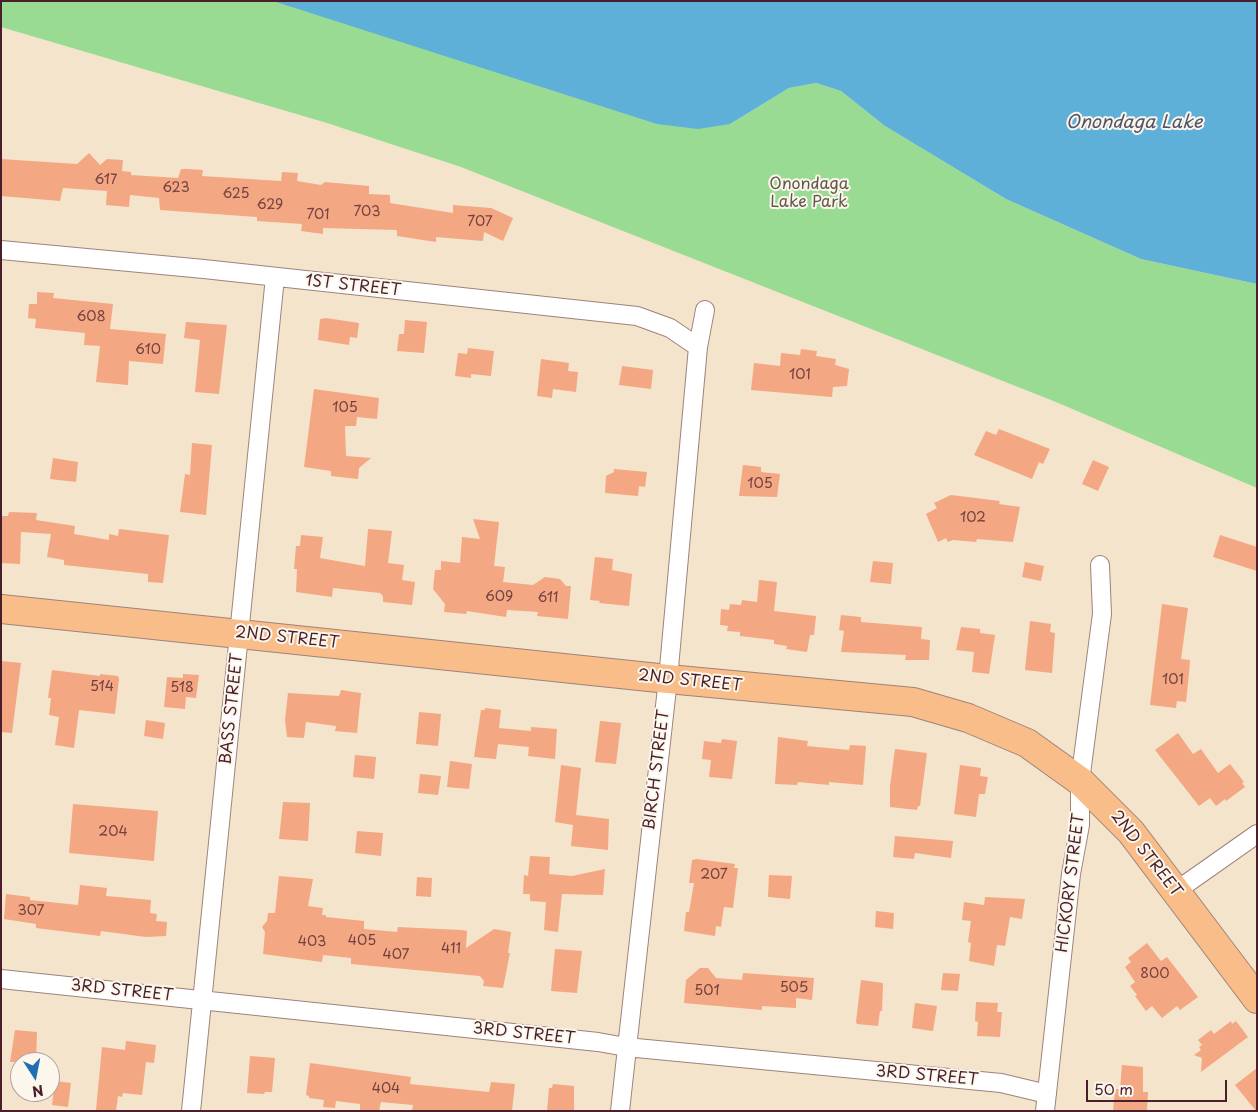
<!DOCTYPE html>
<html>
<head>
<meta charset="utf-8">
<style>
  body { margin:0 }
  #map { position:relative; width:1258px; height:1112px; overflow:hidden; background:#f4e4cb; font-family:"Playpen Sans",sans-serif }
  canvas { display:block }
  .frame { position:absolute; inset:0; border:2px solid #4a1f2b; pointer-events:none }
  .north { position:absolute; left:10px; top:1052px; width:50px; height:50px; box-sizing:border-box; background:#fbf7ec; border:1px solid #b4a19f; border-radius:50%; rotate:169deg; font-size:14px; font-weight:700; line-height:20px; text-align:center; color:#4a1f2b }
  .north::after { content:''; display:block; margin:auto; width:18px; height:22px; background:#1f6fb2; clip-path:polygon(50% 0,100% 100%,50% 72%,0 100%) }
  .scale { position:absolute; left:1086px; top:1080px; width:141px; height:22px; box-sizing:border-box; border:2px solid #4a1f2b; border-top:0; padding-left:6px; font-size:15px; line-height:18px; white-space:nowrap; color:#4a1f2b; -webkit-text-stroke:4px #fbf7ec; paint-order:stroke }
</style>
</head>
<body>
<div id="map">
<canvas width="1258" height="1112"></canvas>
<div class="frame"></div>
<div class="north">N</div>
<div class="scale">50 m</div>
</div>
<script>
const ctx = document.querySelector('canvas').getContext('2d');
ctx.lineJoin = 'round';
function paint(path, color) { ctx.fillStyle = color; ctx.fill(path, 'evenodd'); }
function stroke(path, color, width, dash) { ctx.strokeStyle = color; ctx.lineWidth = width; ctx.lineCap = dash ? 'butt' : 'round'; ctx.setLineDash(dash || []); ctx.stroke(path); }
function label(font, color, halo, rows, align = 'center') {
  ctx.font = font + ' "Playpen Sans",sans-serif'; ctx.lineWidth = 4; ctx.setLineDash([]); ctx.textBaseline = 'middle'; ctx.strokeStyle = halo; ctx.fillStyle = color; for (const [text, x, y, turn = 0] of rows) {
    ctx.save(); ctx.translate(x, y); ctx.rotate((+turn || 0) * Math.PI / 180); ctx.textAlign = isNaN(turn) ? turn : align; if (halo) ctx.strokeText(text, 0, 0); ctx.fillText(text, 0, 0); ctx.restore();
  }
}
paint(new Path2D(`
  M1,1H273L730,124L789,88L816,83L841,91L885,126L1006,199L1141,259L1257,284V488L1056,402L461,167L327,123L1,27Z`), '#99db93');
paint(new Path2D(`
  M273,1H1257V284L1141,259L1006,199L885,126L841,91L816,83L789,88L730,124L698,129L657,124Z`), '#5eb0d9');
paint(new Path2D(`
  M89,153L100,165L107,159L123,160L122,171L131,172V175L178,178L181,169H187L203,170L202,176L281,181L282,172L298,173L297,181L321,185L325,182L369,186V194L390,195V203L453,213V205L491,208L513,218L503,241L484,232L483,241L436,237V242L397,236V230L323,228V234L301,231L302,224L257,221V217L160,210L159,198L130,195L129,207L106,205L107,191L63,188L60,201L1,196V159L77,164Z
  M37,292L54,293L53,298L113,304L110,329L166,334L163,364L129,361L128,385L96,382L100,346L84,345L85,333L35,328L36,319L28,318L29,304H37Z
  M326,318L359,323L357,338L350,337L349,345L318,340L320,319Z
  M405,320L427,322L424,353L397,351L399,334H404Z
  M186,322L227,325L219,394L195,392L200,340L184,338Z
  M468,348L494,351L491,376L471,374V378L455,376L458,353L467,354Z
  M801,349L817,351L816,356L836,359L835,365L849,369L847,386L833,387L832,397L751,390L754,363L780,366L781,353L800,355Z
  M541,359L569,363L568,371L578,372L576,392L553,389L552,398L537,396Z
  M622,366L653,370L651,389L619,385Z
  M314,389L379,398L377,419L357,417L356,426H345L346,456L371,458L359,468L358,479L331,476V471L304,467Z
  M999,429L1050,449L1043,464L1039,462L1032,479L974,455L986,431L996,435Z
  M192,443L212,445L206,515L180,512L185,474L190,475Z
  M53,458L78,462L76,482L50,479Z
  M1093,460L1109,467L1098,491L1082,484Z
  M743,465L761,467V472L780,474L777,497L739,496Z
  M614,469L647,472L645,487L639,486L638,496L605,493L606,476L614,472Z
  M951,495L1000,501L999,504L1020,507L1013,542L977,539L976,542L953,540L948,542L946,538L938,542L926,514L937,508L934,503Z
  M9,512L37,513L36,520L75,526L74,534L109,540V534L118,536L119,529L169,535L163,583L148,582V574L64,565V560L47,557L51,534L21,532L20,564L1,563V516H8Z
  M473,519L499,522L494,566L505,567L503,582L533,585L545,577L560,579L566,586H571L568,619L537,616L538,612L507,610L506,617L467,611L466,614L444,612L445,604L433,589L435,570H441V561L460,563L462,537L480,539Z
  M368,529L392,531L388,563L404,565L402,580L415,582L412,605L383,602V596L380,593L333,588L332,597L296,592L297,569H294L296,546H300L301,535L323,537L320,558L365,566Z
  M1220,535L1257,547V571L1213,557Z
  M595,557L613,559L612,570L632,574L629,606L599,603L600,601L590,600Z
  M873,561L893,563L891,584L870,582Z
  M1025,562L1044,566L1041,581L1022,577Z
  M759,580L777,582L774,611L816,616L814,635H810L807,652L786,649L787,646L774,644V640L740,636V632L727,631L728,626L720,625L721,609L729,610L730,604L741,605L742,600L757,602Z
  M1162,604L1188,608L1181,659L1190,660L1189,674L1186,702L1177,701L1176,708L1150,705Z
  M841,615L861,617V622L922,627L921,639L930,640L929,660H905L906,655L841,652L844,631L839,630Z
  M1030,621L1051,624L1050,632L1055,633L1052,673L1025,670Z
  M961,627L980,629V633L995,635L989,674L972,672L974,652L956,650Z
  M1,661L21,663L12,733L1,732Z
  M52,670L100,676V674L118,676L119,679L115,714L79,710L74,748L55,745L59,717L49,715L51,698H48Z
  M183,674L199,675L196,698L186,697L185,709L164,707L167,677L183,678Z
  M341,690L361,693L357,733L335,731L336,726L306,722L304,738L287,737L285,720L288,693L339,696Z
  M485,708L501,710L499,728L531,731V727L557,729L555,759L528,756L529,747L498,744L496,759L474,757L481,710H485Z
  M419,712L441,714L438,746L416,744Z
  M146,720L165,723L163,739L144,736Z
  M600,721L621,723L616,764L595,762Z
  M1178,733L1193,754L1201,749L1218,773L1230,764L1244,782L1242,783L1245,787L1226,801L1225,799L1216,806L1210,798L1199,806L1155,750Z
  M778,737L808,741L807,746L849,750L850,745L866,746L863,785L829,782V785L798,782L797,785L775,784Z
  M722,739L737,741L732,779L709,777L711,760L702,759L704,741L721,743Z
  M895,749L927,753L920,806H918L917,810L890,807V786Z
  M355,755L376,757L374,779L353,777Z
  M450,761L472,764L469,789L447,787Z
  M561,765L581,768L576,815L609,819L608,850L571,846L573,825L555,822Z
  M960,765L981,768L980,776L988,777L985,794H979L976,817L954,814Z
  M420,774L441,776L438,795L418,793Z
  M283,802L310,803L308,841L279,839Z
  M73,804L158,811L154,861L69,853Z
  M357,831L383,833L381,856L355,853Z
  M895,836L953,841L951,858L915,853L914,859L893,857Z
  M530,856L550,857L549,874L572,876L605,869L603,895L562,894L558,932L544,930L546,902L530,901V894H523L524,875L528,876Z
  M697,859L735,864L734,868H738L733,908L724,907L721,927L716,926L715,936L684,931L686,912H689L694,883H689L692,860Z
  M769,875L792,876L790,899L768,897Z
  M279,876L313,879L308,906L323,908L322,915H326V917L364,921V929L397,932L398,927L462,930L467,931L466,948L494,929L511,932L508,953H510L503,988L483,986L484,981L480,976L351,964V958L323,955L322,962L263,954L265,932L262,927L267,921L268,913H275Z
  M417,877L432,878L431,897L416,896Z
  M80,885L107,888L106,896L151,900L150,913L157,914L156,921L167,922L166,936L146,937L101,931L100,936L36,928V924L4,919L6,894L30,897V900L78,905Z
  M985,897L1025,899L1022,919L1010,917L1005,946L997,945L994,966L969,961L971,943L968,942L971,921L962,920L964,902L984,905Z
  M876,911L894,913L893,929L875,927Z
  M1147,943L1161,961L1167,957L1198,997L1180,1010L1177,1006L1162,1018L1152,1006L1146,1011L1135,996L1137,995L1130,986L1135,982L1125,967L1131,962L1128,958Z
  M555,949L582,951L577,993L551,991Z
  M700,968H708L716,978L742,980L743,973L814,978L812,1000L796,998V1008L762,1006V1010L684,1003L686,980Z
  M943,973L960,974L958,991L941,990Z
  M861,980L883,983L882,1011H880L878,1026L857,1024L856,1022Z
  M976,1002L998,1003L997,1012H1002L1000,1037L977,1036L978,1022L975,1021Z
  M915,1003L937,1006L933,1031L912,1028Z
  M1231,1021L1232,1024L1236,1021L1248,1037L1201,1072L1202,1058L1194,1055L1201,1050L1199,1047L1202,1045L1198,1040L1211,1030L1214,1034Z
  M15,1030L37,1032L36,1062H10Z
  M126,1041L156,1045L154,1063L146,1062L142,1095L123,1093L122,1097L118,1096L116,1111L96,1110L102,1047L125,1050Z
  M250,1056L275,1058L272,1092H265L264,1094L247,1093Z
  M310,1063L411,1077L410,1084L489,1092L491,1082L515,1084L512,1111H412L413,1105L381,1102L379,1111H360V1104L336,1101L335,1108L323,1107L324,1100L309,1098V1096L306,1095Z
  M1122,1065L1143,1067V1092H1148L1147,1111H1113L1115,1089H1120Z
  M1257,1068V1111H1256L1235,1085Z
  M55,1081L71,1083L68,1107L52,1105Z
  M553,1084L574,1086V1111H547L549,1088H552Z`), '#f4a783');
const street = new Path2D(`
  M1,250L204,269L637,316L670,328L698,347
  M1176,891L1257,834
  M1,979L598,1042L626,1047L1001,1083L1047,1094
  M191,1111L275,277
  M620,1111L668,679L698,347L705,310
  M1045,1111L1071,874L1080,825V781L1102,614L1100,565`);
const primary = new Path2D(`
  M1,609L668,679L913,702L968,718L1027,743L1080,781L1131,832L1257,999`);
stroke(street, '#9f827b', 20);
stroke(primary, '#9f827b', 30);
stroke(street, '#fff', 18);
stroke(primary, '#f8bd89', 28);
label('14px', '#744141', null, [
  ["617",106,180],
  ["623",176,188],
  ["625",236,194],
  ["629",270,205],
  ["703",367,212],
  ["701",318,215],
  ["707",480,222],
  ["608",91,317],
  ["610",148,350],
  ["101",800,375],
  ["105",345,408],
  ["105",760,484],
  ["102",973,518],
  ["609",499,597],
  ["611",548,598],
  ["101",1173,680],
  ["514",102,687],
  ["518",182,688],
  ["204",113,832],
  ["207",714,875],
  ["307",31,911],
  ["405",362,941],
  ["403",312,942],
  ["411",451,949],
  ["407",396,955],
  ["800",1155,974],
  ["505",794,988],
  ["501",707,991],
  ["404",386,1089]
]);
label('16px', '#62574a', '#fbf7ec', [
  ["Onondaga",809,185],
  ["Lake Park",809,203]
]);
label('16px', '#4a1f2b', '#fbf7ec', [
  ["1ST STREET",353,286,6],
  ["2ND STREET",287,638,6],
  ["2ND STREET",690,681,6],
  ["BASS STREET",232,709,-84],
  ["BIRCH STREET",657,770,-83],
  ["2ND STREET",1146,854,52],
  ["HICKORY STREET",1071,883,-83],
  ["3RD STREET",122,991,6],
  ["3RD STREET",524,1034,6],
  ["3RD STREET",927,1076,5]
]);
label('italic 18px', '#515268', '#fbf7ec', [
  ["Onondaga Lake",1134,123]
]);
</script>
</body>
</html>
